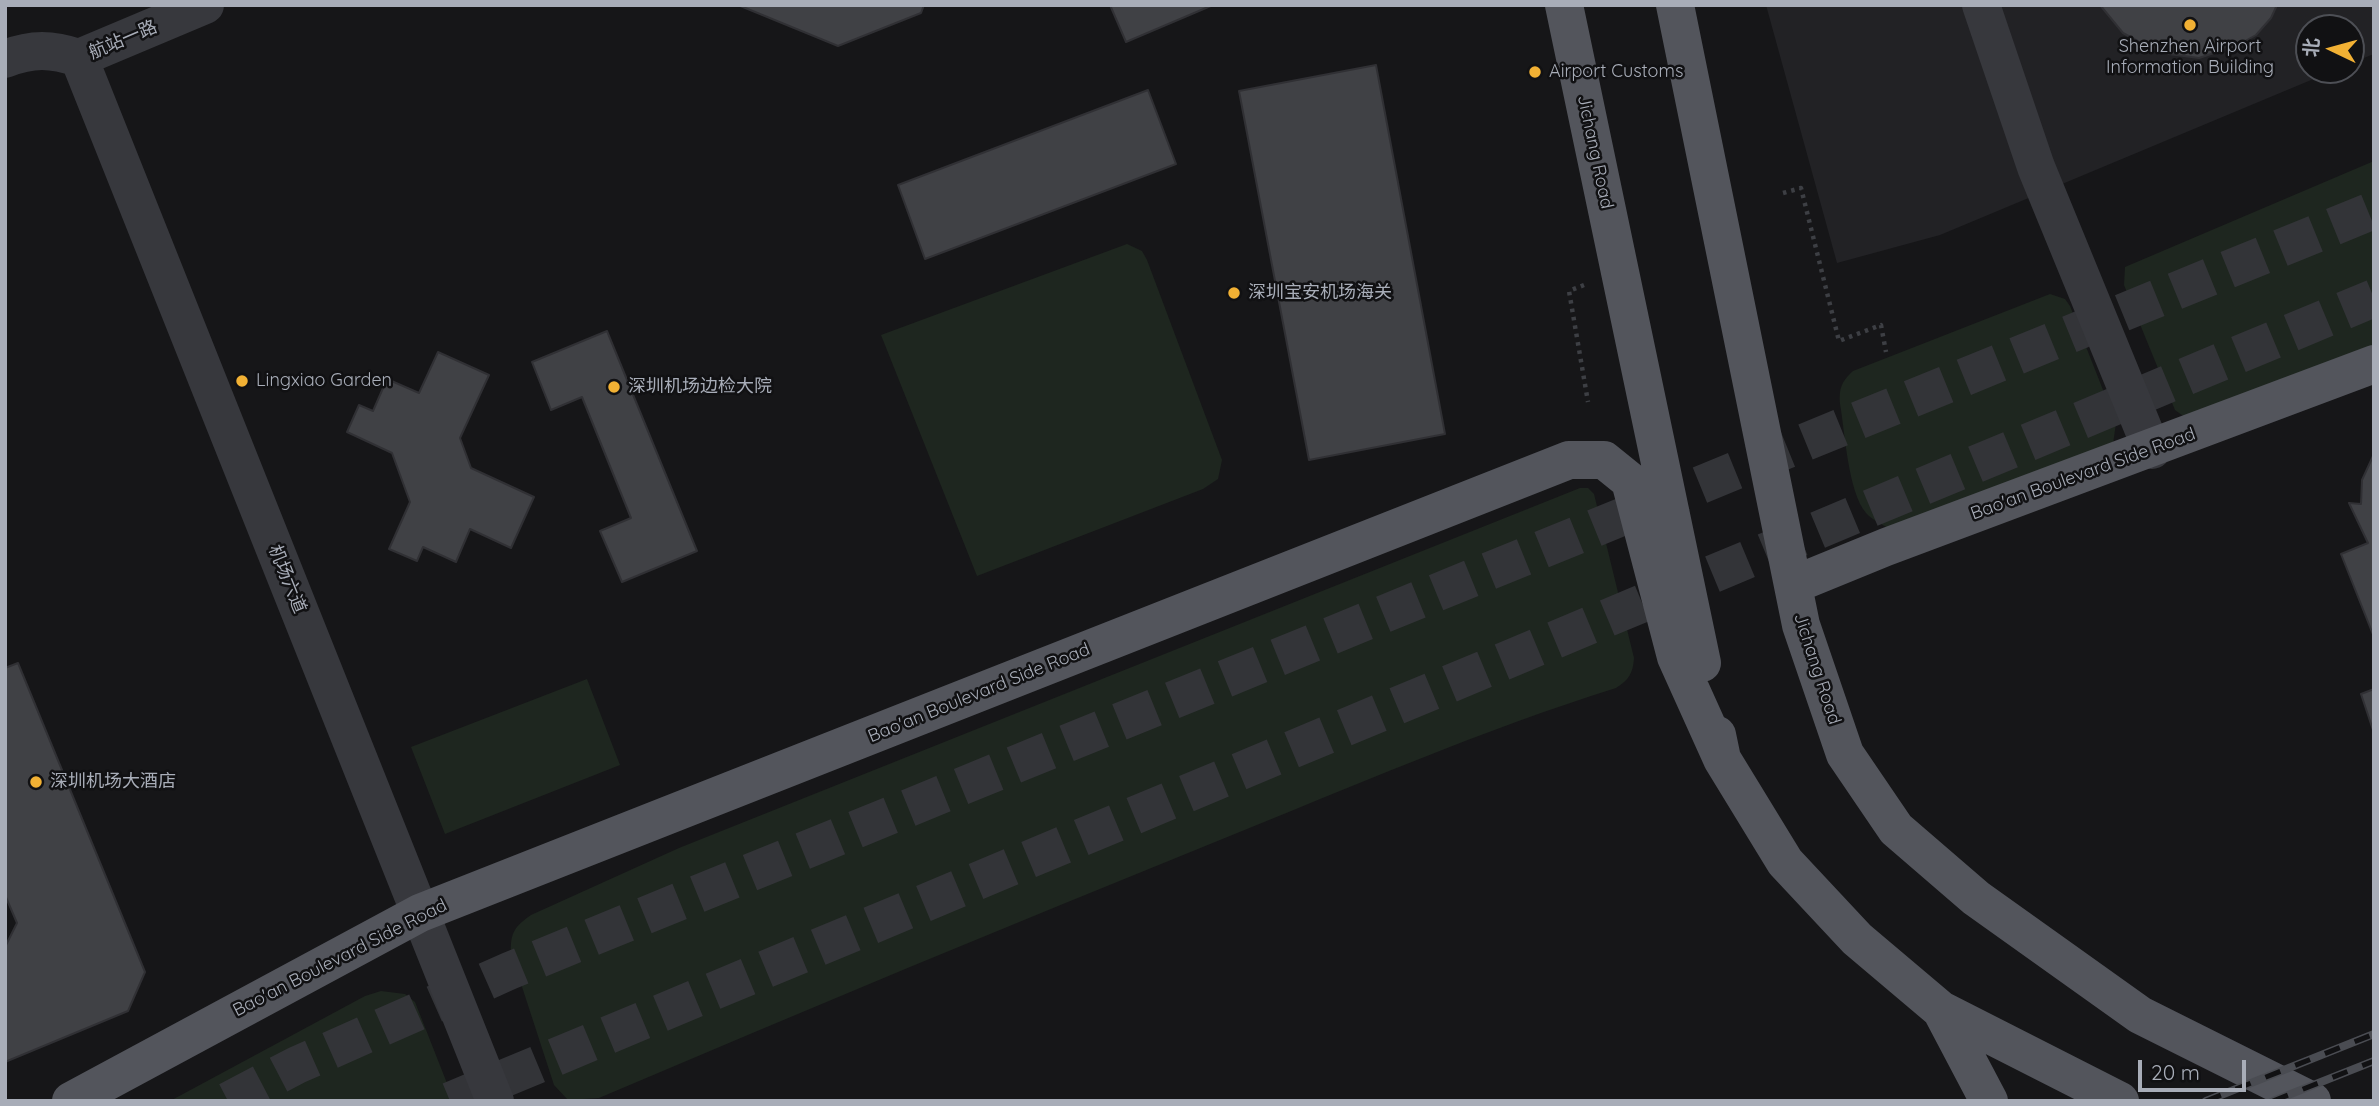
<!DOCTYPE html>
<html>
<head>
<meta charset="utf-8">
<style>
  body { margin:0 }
  #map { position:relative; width:2379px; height:1106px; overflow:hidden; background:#161618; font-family:Quicksand,"Noto Sans SC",sans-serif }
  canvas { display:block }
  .frame { position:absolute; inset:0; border:7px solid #a8adb8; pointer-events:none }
  .north { position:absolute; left:2295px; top:14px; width:70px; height:70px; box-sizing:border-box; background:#111113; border:2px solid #4d4f55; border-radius:50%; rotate:275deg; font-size:19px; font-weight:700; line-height:28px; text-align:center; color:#a8adb8 }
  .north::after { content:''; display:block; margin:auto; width:24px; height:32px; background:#f2b134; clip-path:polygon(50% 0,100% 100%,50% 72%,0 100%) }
  .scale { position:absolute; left:2138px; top:1060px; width:108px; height:32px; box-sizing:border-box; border:4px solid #a8adb8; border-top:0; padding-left:9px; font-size:21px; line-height:24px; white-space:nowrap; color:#a8adb8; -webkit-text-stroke:5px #111113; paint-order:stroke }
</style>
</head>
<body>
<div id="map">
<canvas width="2379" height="1106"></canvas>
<div class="frame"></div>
<div class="north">北</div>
<div class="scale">20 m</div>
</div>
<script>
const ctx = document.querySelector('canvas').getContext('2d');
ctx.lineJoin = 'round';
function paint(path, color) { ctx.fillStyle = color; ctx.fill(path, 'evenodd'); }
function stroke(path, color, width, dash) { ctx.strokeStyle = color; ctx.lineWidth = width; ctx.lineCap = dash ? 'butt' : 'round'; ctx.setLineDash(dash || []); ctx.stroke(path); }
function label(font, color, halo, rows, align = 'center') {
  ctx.font = font + ' Quicksand,"Noto Sans SC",sans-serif'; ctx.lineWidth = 5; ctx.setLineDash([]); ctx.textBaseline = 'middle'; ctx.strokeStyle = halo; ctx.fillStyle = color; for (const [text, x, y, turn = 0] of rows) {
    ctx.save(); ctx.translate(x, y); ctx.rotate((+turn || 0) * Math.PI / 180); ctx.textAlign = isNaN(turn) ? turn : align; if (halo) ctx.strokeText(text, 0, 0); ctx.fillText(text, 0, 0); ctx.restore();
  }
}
paint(new Path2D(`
  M1766,5H2374V54L2351,63V28H2309V70H2335L1940,235L1837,263Z`), '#222225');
paint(new Path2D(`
  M2374,161V355L2186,418L2175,410L2124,285L2125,267Z
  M1127,244L1142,251L1147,260L1222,460L1218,479L1203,489L977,576L881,335Z
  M2050,294L2065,299L2070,306L2116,423L2113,444L1890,529C1882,524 1872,520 1866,513C1848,492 1845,432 1840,404C1839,389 1841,382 1853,371Z
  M1580,488H1588L1594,494L1634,658C1633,673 1629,680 1616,688C1482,730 1351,787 1220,840C1012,924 805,1010 599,1098L568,1100L554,1085L511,953C510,933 515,926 531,915L679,848Z
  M587,679L620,765L445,834L411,747Z
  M381,991L405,994L415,1002L454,1101H170L365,996Z`), '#1e261f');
const building = new Path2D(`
  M738,5H924L921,13L838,46Z
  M1110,5H1213L1126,42Z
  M2100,5H2277L2271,18L2256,35L2238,45L2199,58L2161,53L2143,44L2123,33Z
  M1376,65L1445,434L1309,460L1239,91Z
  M1148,90L1176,164L925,259L898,185Z
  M607,331L697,551L622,582L600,531L631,518L582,397L551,410L532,362Z
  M438,352L489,375L460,438L471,468L534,497L511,548L470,529L456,562L423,547L417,561L389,549L410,502L392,453L347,432L359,405L373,411L387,379L419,393Z
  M2374,454V637L2341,554L2368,543L2349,503L2361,504L2362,480Z
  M18,663L145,972L128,1011L5,1062V947L17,923L5,895V668Z
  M2374,689V733L2361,694Z`);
paint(building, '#404145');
stroke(building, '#303034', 2);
stroke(new Path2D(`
  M228,1101L297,1065L509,971L2374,210
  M450,1101L2374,298`), '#333438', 38, [38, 19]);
stroke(new Path2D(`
  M1783,193L1801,188L1839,341L1881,325L1886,352
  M1584,285L1569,291L1588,402`), '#3d3f44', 4.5, [3.5, 5]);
stroke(new Path2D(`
  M1981,5L2036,167L2152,450
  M79,58L495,1101
  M79,58L205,5
  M5,59C32,48 52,49 79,58`), '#37383d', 38);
stroke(new Path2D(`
  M1564,5L1702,663
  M1675,5L1801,625L1845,754L1896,829L1976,898L2140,1015L2312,1101
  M1793,585L1886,547L2374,364
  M1717,735L1722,759L1785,862L1857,939L1941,1010L2120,1101
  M1941,1010L1989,1101
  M71,1101L420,913L1569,460H1604L1630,481L1676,657L1722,759`), '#53555c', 38);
const rail = new Path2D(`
  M2206,1101L2374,1034
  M2273,1101L2374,1061`);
stroke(rail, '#4a4c52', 8);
stroke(rail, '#111113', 5, [16]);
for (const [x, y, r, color] of [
  [2190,25,7,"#f2b134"],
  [1535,72,7,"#f2b134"],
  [1234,293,7,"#f2b134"],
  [242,381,7,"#f2b134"],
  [614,387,7,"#f2b134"],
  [36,782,7,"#f2b134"]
]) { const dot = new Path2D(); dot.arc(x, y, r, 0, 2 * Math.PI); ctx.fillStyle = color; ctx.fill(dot); stroke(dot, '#111113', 2.5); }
label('18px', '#a8adb8', '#111113', [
  ["航站一路",123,40,-23],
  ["Jichang Road",1595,152,78],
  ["Bao'an Boulevard Side Road",2083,474,-20],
  ["机场六道",287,579,68],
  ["Jichang Road",1817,669,72],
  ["Bao'an Boulevard Side Road",979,693,-22],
  ["Bao'an Boulevard Side Road",340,958,-27]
]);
label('18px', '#a8adb8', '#111113', [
  ["Shenzhen Airport",2190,47,"center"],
  ["Information Building",2190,68,"center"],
  ["Airport Customs",1549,72],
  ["深圳宝安机场海关",1248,293],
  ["Lingxiao Garden",256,381],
  ["深圳机场边检大院",628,387],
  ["深圳机场大酒店",50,782]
], 'left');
</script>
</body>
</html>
